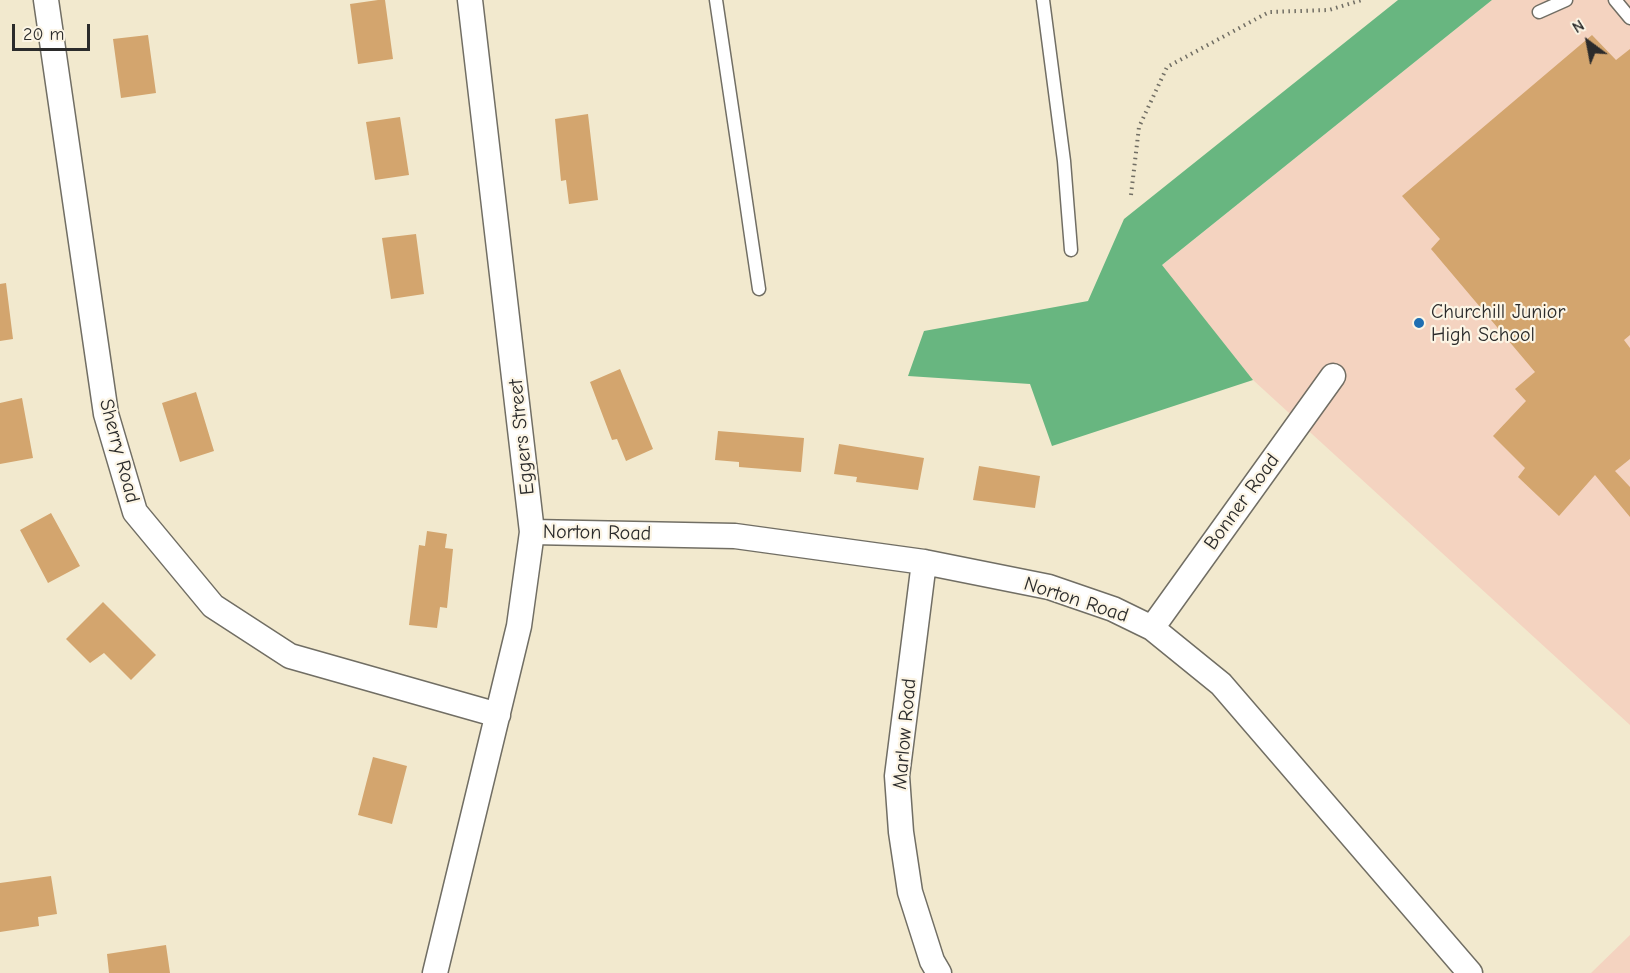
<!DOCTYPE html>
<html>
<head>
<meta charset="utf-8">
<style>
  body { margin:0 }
  #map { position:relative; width:1630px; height:973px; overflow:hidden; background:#f2e9ce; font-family:"Comic Neue",sans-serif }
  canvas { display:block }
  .north { position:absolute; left:1558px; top:12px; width:60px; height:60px; -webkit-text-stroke:4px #fcf5e5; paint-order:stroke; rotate:328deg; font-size:16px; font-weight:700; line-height:24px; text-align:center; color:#2b2b2b }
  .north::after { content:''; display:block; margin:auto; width:21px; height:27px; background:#2b2b2b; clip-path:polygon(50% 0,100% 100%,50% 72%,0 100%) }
  .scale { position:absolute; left:12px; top:24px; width:78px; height:27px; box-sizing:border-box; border:3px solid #2b2b2b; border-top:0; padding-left:8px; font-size:18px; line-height:21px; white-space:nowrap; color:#2b2b2b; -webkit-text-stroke:4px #fcf5e5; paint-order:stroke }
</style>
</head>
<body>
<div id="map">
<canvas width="1630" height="973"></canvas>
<div class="north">N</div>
<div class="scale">20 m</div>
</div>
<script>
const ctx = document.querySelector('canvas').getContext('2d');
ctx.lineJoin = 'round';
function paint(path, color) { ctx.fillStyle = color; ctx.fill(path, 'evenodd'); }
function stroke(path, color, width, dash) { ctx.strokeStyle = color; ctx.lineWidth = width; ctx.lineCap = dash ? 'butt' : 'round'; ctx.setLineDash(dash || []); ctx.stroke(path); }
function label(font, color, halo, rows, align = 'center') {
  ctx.font = font + ' "Comic Neue",sans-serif'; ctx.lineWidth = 4.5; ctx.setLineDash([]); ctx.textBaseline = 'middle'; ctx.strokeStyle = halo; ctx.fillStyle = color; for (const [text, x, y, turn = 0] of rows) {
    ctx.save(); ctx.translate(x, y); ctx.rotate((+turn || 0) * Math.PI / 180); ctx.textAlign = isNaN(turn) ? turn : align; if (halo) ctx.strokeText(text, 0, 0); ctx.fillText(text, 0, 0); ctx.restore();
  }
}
paint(new Path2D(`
  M1492,0H1630V725L1253,380L1161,266Z
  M1630,935V973H1591Z`), '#f4d3c0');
paint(new Path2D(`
  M1398,0H1492L1162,265L1253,380L1052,446L1030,384L908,376L924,331L1088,301L1124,219Z`), '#68b680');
paint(new Path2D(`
  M378,0H385L393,59L358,64L350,4Z
  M148,35L156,93L121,98L113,39Z
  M1592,35L1616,60L1630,49V335L1624,340L1630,348V459L1615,471L1630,487V517L1595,475L1559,516L1518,477L1525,468L1493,436L1526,401L1515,389L1535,372L1431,249L1440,239L1402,196Z
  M588,114L598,200L569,204L566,180L561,181L555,119Z
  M400,117L409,175L375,180L366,122Z
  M416,234L424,294L391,299L382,238Z
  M6,283L13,339L0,341V284Z
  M620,369L653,449L626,461L617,439L612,440L590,382Z
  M196,392L214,451L180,462L162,403Z
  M22,398L33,458L0,464V403Z
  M718,431L804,438L801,472L739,467V462L715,460Z
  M839,444L924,458L918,490L856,482L857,477L834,474Z
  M979,466L1040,476L1035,508L973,500Z
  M51,513L80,566L48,583L20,530Z
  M427,531L447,534L445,548L453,549L447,608L440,607L437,628L409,625L419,545L425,546Z
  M103,602L156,655L131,680L104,653L90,663L66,639Z
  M373,757L407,766L392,824L358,815Z
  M51,876L57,914L38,917L39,926L0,932V883Z
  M166,945L170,973H109L107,954Z`), '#d3a56e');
const lane = new Path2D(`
  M716,0L759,289
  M1043,0L1064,161L1071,250
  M1615,0L1630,18
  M1539,12L1566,0`);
const street = new Path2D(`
  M46,0L106,414L135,512L213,606L290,656L498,715
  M532,532L735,536L924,562L1049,587L1113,609L1152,628L1221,684L1470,973
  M924,562L897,776L901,832L910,892L932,961L939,973
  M1152,628L1333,376
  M435,973L519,626L532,532L470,0`);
stroke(lane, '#716e64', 15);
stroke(street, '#716e64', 27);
stroke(new Path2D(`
  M1131,195L1139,127L1167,67L1269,12L1329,10L1362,0`), '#716e64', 4, [1.5, 4.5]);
stroke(lane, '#fff', 12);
stroke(street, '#fff', 24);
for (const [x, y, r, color] of [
  [1419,323,6,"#1f6fb2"]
]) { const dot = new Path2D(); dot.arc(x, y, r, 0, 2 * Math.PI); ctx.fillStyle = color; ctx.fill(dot); stroke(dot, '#fcf5e5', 2); }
label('20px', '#2b2b2b', '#fcf5e5', [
  ["Churchill Junior",1431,312],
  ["High School",1431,335]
], 'left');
label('20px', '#2b2b2b', '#fcf5e5', [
  ["Eggers Street",522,437,-96],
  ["Sherry Road",119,451,75],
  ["Bonner Road",1242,502,-54],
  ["Norton Road",597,533,1],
  ["Norton Road",1076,600,18],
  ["Marlow Road",905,734,-85]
]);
</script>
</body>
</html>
